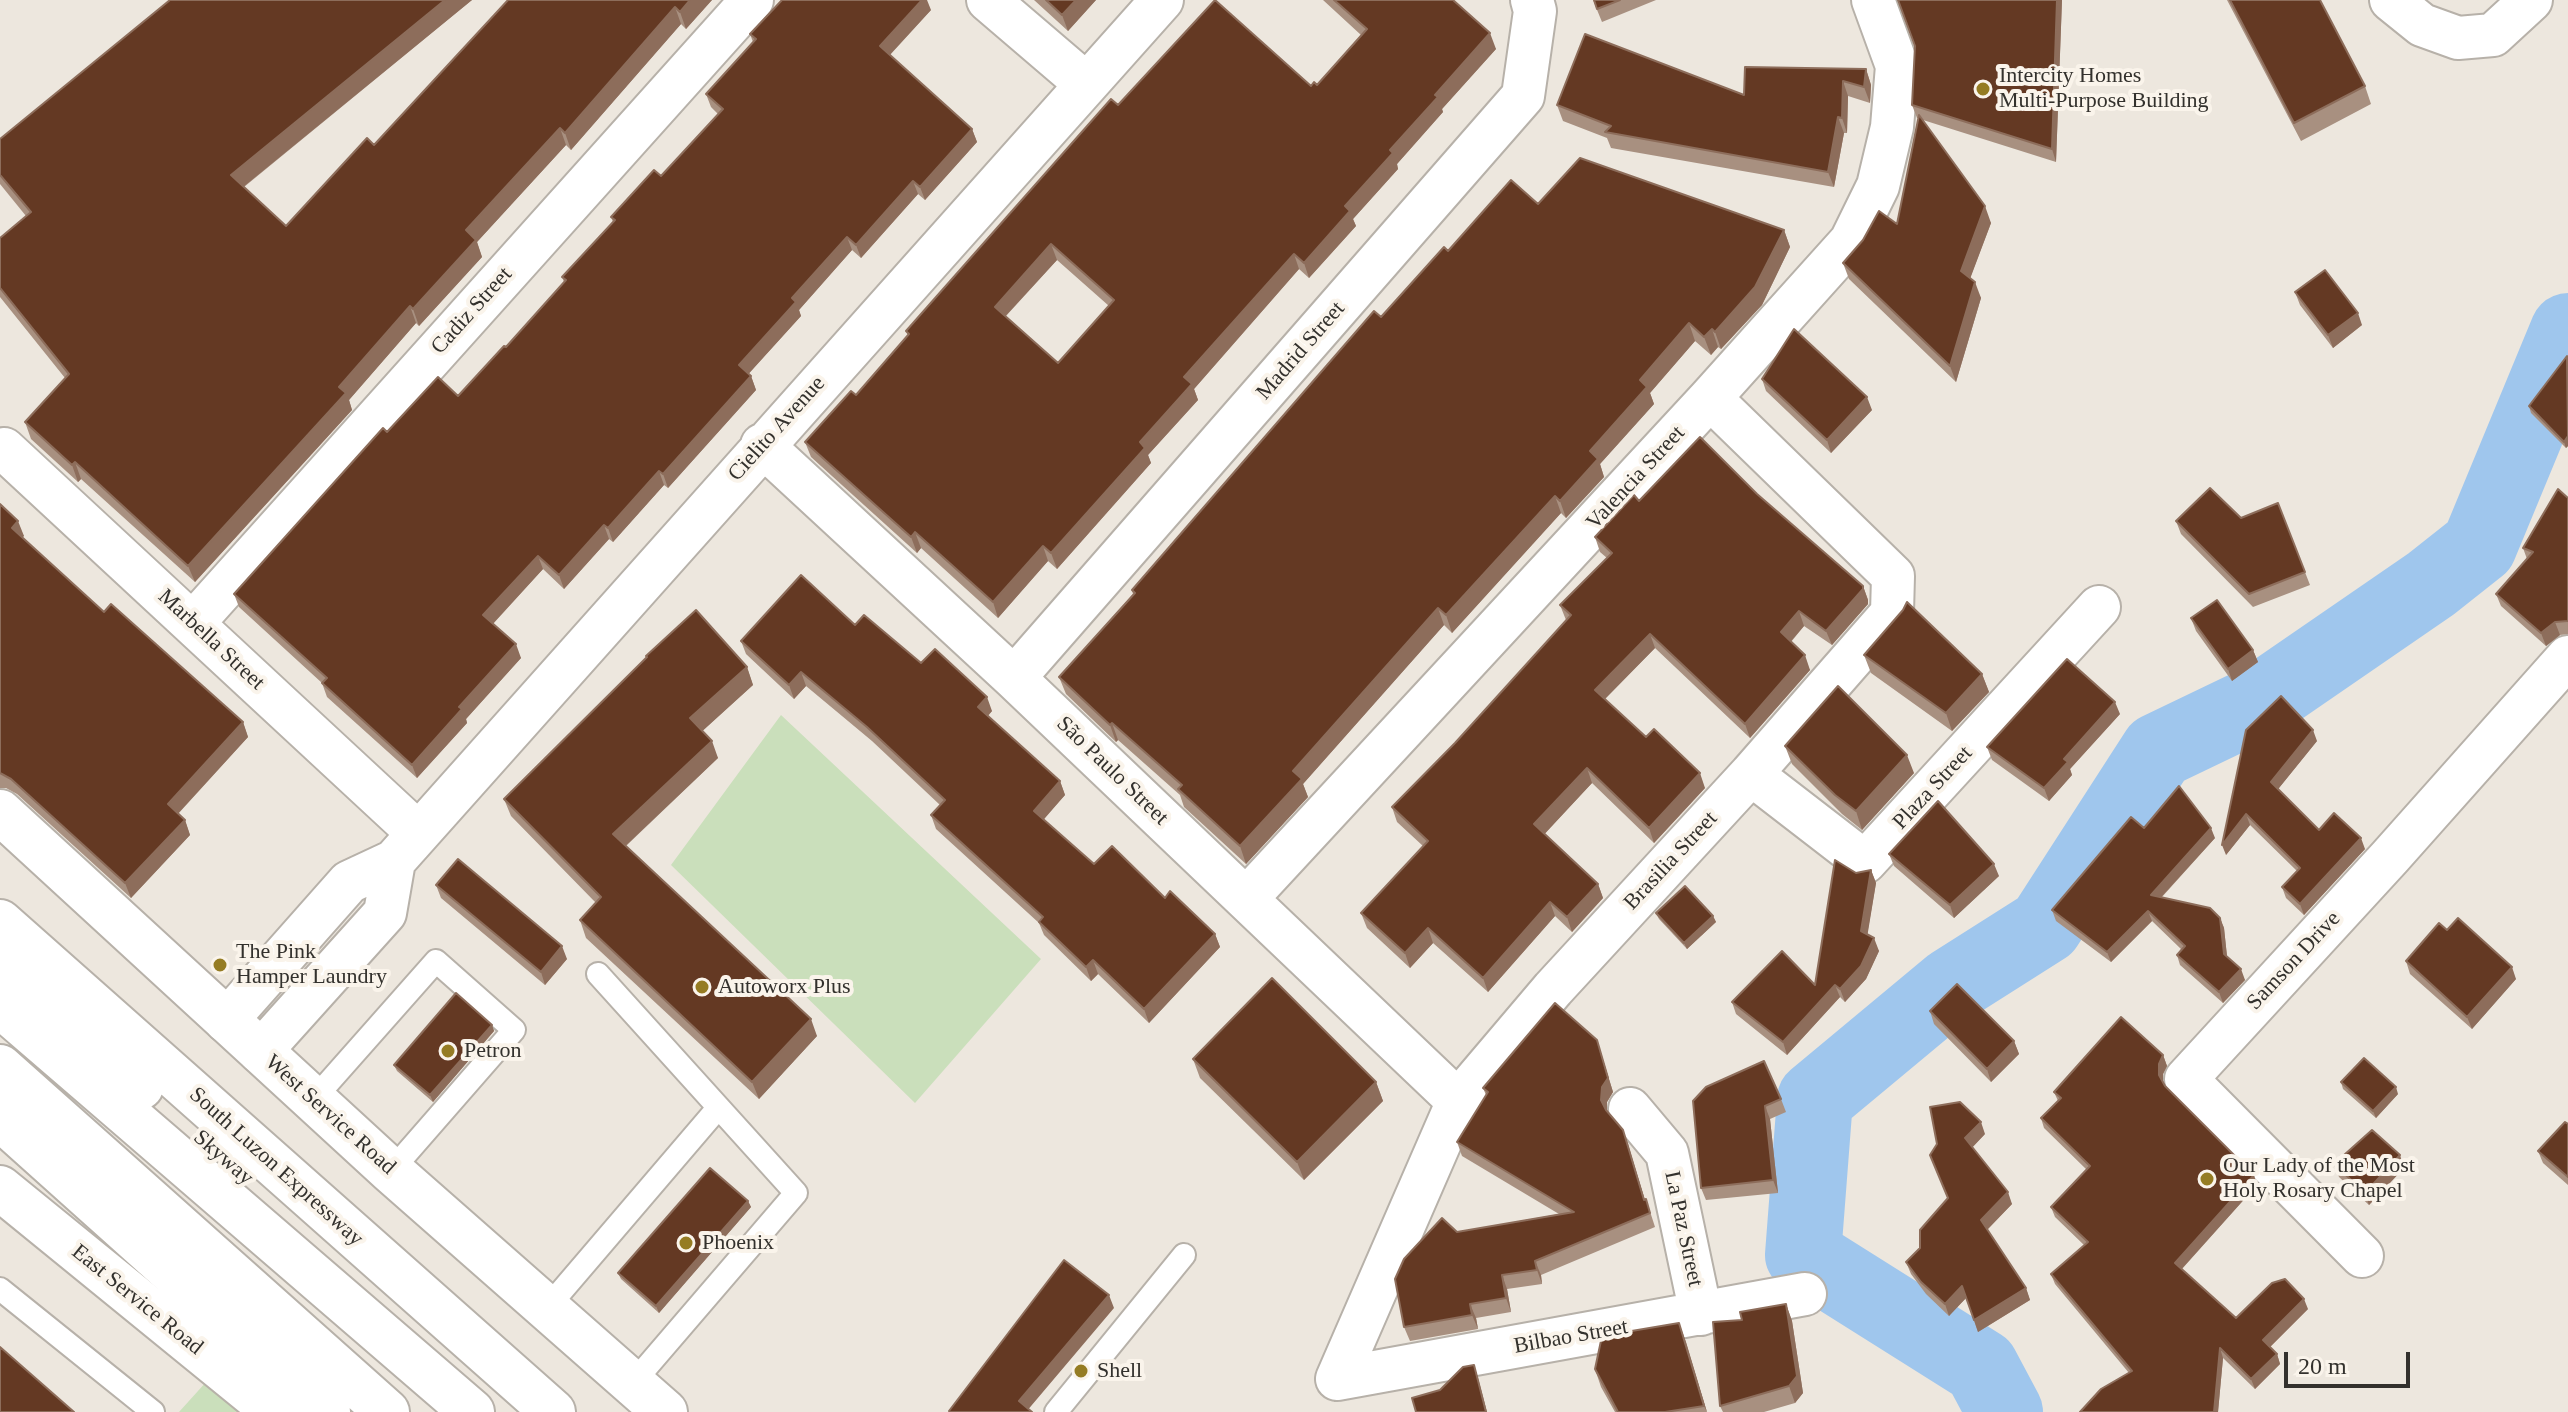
<!DOCTYPE html>
<html>
<head>
<meta charset="utf-8">
<style>
  body { margin:0 }
  #map { position:relative; width:2568px; height:1412px; overflow:hidden; background:#ede7de; font-family:"Times New Roman",serif }
  canvas { display:block }
  .scale { position:absolute; left:2284px; top:1352px; width:126px; height:36px; box-sizing:border-box; border:4px solid #33312d; border-top:0; padding-left:10px; font-size:24px; line-height:28px; white-space:nowrap; color:#33312d; -webkit-text-stroke:6px #faf4eb; paint-order:stroke }
</style>
</head>
<body>
<div id="map">
<canvas width="2568" height="1412"></canvas>
<div class="scale">20 m</div>
</div>
<script>
const ctx = document.querySelector('canvas').getContext('2d');
ctx.lineJoin = 'round';
function paint(path, color) { ctx.fillStyle = color; ctx.fill(path, 'evenodd'); }
function stroke(path, color, width, dash) { ctx.strokeStyle = color; ctx.lineWidth = width; ctx.lineCap = dash ? 'butt' : 'round'; ctx.setLineDash(dash || []); ctx.stroke(path); }
function label(font, color, halo, rows, align = 'center') {
  ctx.font = font + ' "Times New Roman",serif'; ctx.lineWidth = 8; ctx.setLineDash([]); ctx.textBaseline = 'middle'; ctx.strokeStyle = halo; ctx.fillStyle = color; for (const [text, x, y, turn = 0] of rows) {
    ctx.save(); ctx.translate(x, y); ctx.rotate((+turn || 0) * Math.PI / 180); ctx.textAlign = isNaN(turn) ? turn : align; if (halo) ctx.strokeText(text, 0, 0); ctx.fillText(text, 0, 0); ctx.restore();
  }
}
paint(new Path2D(`
  M781,715L1041,959L915,1103L671,865Z
  M207,1381L241,1412H179Z`), '#cadfbb');
stroke(new Path2D(`
  M2005,1412L1981,1367L1803,1255L1815,1099L1952,985L2045,926L2158,751L2258,703L2431,584L2479,546L2568,331`), '#9fc6ed', 76);
const service = new Path2D(`
  M598,974L796,1193L632,1384
  M313,1100L436,961L514,1030L391,1171
  M0,1289L153,1412
  M547,1308L718,1108
  M1056,1412L1184,1255`);
const minor = new Path2D(`
  M988,0L1085,83
  M2391,0L2422,25L2458,38L2493,35L2531,0
  M762,445L1014,678L1458,1101
  M4,449L418,833
  M193,623L752,0
  M1014,678L1523,96L1535,11L1532,0
  M1751,774L1865,862L2099,607
  M1246,899L1710,398L1851,241L1878,186L1892,127L1897,66L1873,0
  M226,1021L349,882L394,861L1162,0
  M260,1052L385,913L394,861
  M1630,1109L1667,1153L1701,1314
  M2362,1256L2186,1079L2390,857L2568,657
  M1337,1379L1458,1101L1553,989L1751,774L1892,613L1893,576L1710,398
  M1337,1379L1805,1294`);
const secondary = new Path2D(`
  M0,812L391,1171L665,1412
  M0,1188L275,1412`);
const motorway = new Path2D(`
  M0,922L553,1412
  M0,966L141,1087
  M1,1006L472,1412
  M0,1067L387,1412
  M0,1118L328,1412`);
stroke(service, '#b7b1a9', 26);
stroke(minor, '#b7b1a9', 46);
stroke(secondary, '#b7b1a9', 48);
stroke(motorway, '#b7b1a9', 48);
stroke(service, '#fff', 22);
stroke(minor, '#fff', 42);
stroke(secondary, '#fff', 44);
stroke(motorway, '#fff', 44);
paint(new Path2D(`
  M170,0H472L244,187L286,226L374,145L508,0H712L686,29L681,24L571,150L566,145L477,242L482,257L419,326L416,323L349,400L352,410L195,582L81,479L78,482L31,439L25,422L65,378L0,297V238L26,216L0,184V139Z
  M1034,0H1096L1068,31Z
  M1323,0H1453L1496,49L1442,109L1443,112L1397,164L1398,169L1353,219L1356,226L1309,278L1299,269L1194,389L1198,400L1148,455L1151,463L1057,569L1048,561L998,618L921,548L917,553L811,457L805,442L856,395L908,336L906,331L1118,105L1317,85L1361,35ZM1057,260L1109,306L1058,363L1006,316Z
  M1593,0H1656L1602,22Z
  M1898,0H2062L2056,162L1923,120L1991,223L1970,278L1981,298L1956,382L1849,279L1843,263L1897,224L1919,118H1917L1912,105L1915,46Z
  M2227,0H2320L2365,86L2371,104L2301,141Z
  M931,10L890,55L972,129L977,142L925,200L918,194L861,258L852,250L799,310L801,316L748,374L751,376L756,390L668,488L664,485L613,542L609,539L564,589L543,569L493,624L521,658L466,719L467,723L417,778L327,697L322,683L239,607L234,594L387,432L458,396L506,347L564,282L562,277L613,222L611,217L661,176L718,114L711,107L706,94L753,42L750,34Z
  M1866,69L1871,85L1870,103L1848,96L1847,133H1844L1834,187L1611,148L1607,138L1563,121L1557,105L1744,95Z
  M1538,204L1784,230L1790,247L1762,305L1721,349L1718,347L1711,355L1695,341L1650,393L1654,404L1600,464L1604,477L1566,518L1561,513L1452,633L1444,625L1303,784L1308,797L1246,864L1184,807L1180,795L1118,740L1116,742L1066,694L1059,677L1133,594L1132,590L1381,317L1448,251Z
  M2295,292L2362,325L2333,348L2300,305Z
  M2568,357V446L2566,448L2531,413L2529,406Z
  M1762,379L1872,410L1831,453L1766,391Z
  M1757,494L1863,586L1868,600V604L1832,645L1804,626L1791,642L1810,670L1750,738L1655,648L1605,699L1646,737L1705,788L1654,843L1592,783L1544,834L1598,884L1603,898L1572,932L1555,916L1488,992L1433,943L1410,968L1367,928L1361,913L1423,846L1397,822L1392,807L1455,743L1566,620L1560,605L1607,558L1600,552L1595,537L1639,501Z
  M2568,498V634L2560,635L2546,646L2501,606L2496,594L2527,559L2523,548Z
  M2278,503L2310,585L2253,607L2181,534L2176,521L2241,518Z
  M0,504L24,536L22,537L104,612L243,722L248,737L178,814L185,820L190,835L131,898L17,794L6,788H0Z
  M2191,618L2253,650L2258,662L2232,681L2196,631Z
  M855,625L921,663L992,711L988,716L1060,781L1065,795L1043,819L1094,864L1165,898L1215,934L1220,947L1149,1023L1098,974L1091,981L1044,935L1039,923L936,829L931,815L940,805L872,741L806,686L794,699L746,654L741,641Z
  M1864,655L1982,674L1989,692L1952,731L1871,673Z
  M646,656L747,667L753,685L702,731L718,758L626,846L817,1036L759,1099L586,938L580,920L596,903L511,816L504,799L647,658Z
  M2120,714L2070,769L2072,775L2049,801L1992,760L1987,747Z
  M2246,730L2317,741L2278,789L2319,830L2365,849L2304,915L2286,898L2282,887L2297,871L2250,825L2226,855Z
  M1785,746L1914,773L1862,830L1842,814L1792,764Z
  M2144,828L2215,838L2162,897L2220,918L2224,928L2227,957L2245,980L2223,1003L2180,965L2177,955L2181,949L2152,921L2111,962L2056,921L2052,910Z
  M1889,854L1999,876L1954,918L1894,866Z
  M1871,870L1876,883L1867,935L1879,951L1866,979L1845,1002L1840,997L1787,1055L1736,1014L1732,1002L1815,985L1856,873Z
  M436,885L567,959L545,985L441,898Z
  M1656,913L1713,916L1716,922L1687,949L1659,919Z
  M2447,930L2516,979L2472,1029L2410,974L2406,961Z
  M1930,1011L2014,1041L2019,1054L1991,1082L1934,1024Z
  M492,1025L494,1031L433,1102L397,1071L394,1065Z
  M1597,1040L1613,1092L1607,1102V1111L1623,1130L1645,1200L1646,1199L1655,1227L1541,1275L1542,1284L1507,1289L1511,1312L1476,1318L1478,1329L1410,1341L1404,1327L1457,1232L1559,1214L1462,1156L1457,1142L1486,1095L1483,1088Z
  M2163,1055L2167,1066L2163,1074V1081L2165,1086L2257,1185L2182,1269L2236,1318L2308,1309L2270,1347L2277,1354L2280,1364L2255,1389L2223,1358L2218,1412H2080L2129,1373L2055,1284L2051,1274L2084,1245L2055,1217L2051,1207L2087,1170L2044,1128L2041,1118L2058,1101L2054,1092Z
  M1193,1059L1376,1082L1383,1101L1304,1180L1200,1078Z
  M2341,1082L2398,1094L2376,1118L2343,1089Z
  M1781,1099L1786,1112L1770,1119L1778,1193L1706,1200L1701,1188L1693,1101Z
  M2568,1124V1185L2543,1163L2538,1151Z
  M1985,1134L1972,1147L2012,1204L1987,1230L2026,1288L2030,1300L1978,1332L1966,1298L1949,1316L1926,1294L1911,1274L1906,1262L1920,1248L1948,1199L1930,1155Z
  M2334,1164L2404,1168L2369,1205L2339,1177Z
  M748,1201L751,1207L659,1313L621,1279L618,1273Z
  M1786,1304L1792,1321L1803,1393L1795,1403L1764,1412H1723L1720,1406L1742,1320Z
  M1679,1323L1707,1412H1615L1601,1387L1595,1369Z`), '#a89080');
paint(new Path2D(`
  M445,0H472L237,192L231,175Z
  M690,0H712L686,29L680,12Z
  M922,0H927L931,10L885,60L880,46Z
  M1076,0H1096L1068,31L1062,15Z
  M2057,0H2062L2056,162L2052,149Z
  M675,7L681,24L571,150L565,133Z
  M1490,33L1496,49L1442,109L1443,112L1397,164L1398,169L1353,219L1356,226L1309,278L1304,263L1345,206L1435,95Z
  M1866,69L1871,85L1870,103L1864,87Z
  M1843,81L1848,96L1847,133L1842,118Z
  M1838,117L1844,133L1834,187L1828,172Z
  M560,128L566,145L477,242L482,257L419,326L413,309L466,230Z
  M972,129L977,142L925,200L920,187Z
  M913,181L918,194L861,258L856,245Z
  M1985,206L1991,223L1967,287L1961,271Z
  M1784,230L1790,247L1762,305L1721,349L1715,332Z
  M847,237L852,250L799,310L801,316L744,379L739,365L792,298Z
  M1051,244L1057,260L1000,322L995,307Z
  M1294,254L1299,269L1194,389L1198,400L1148,455L1151,463L1057,569L1051,553L1140,442L1184,377Z
  M1975,282L1981,298L1956,382L1950,366Z
  M410,306L416,323L349,400L352,410L195,582L188,566L339,387Z
  M2358,313L2362,325L2333,348L2328,335Z
  M1689,323L1695,341L1650,393L1654,404L1600,464L1604,477L1566,518L1560,501L1590,451L1640,380Z
  M1712,329L1718,347L1711,355L1704,337Z
  M751,376L756,390L668,488L663,474Z
  M1867,397L1872,410L1831,453L1827,440Z
  M2568,436V446L2566,448L2564,442Z
  M75,462L81,479L78,482L72,465Z
  M659,471L664,485L613,542L608,528Z
  M1555,496L1561,513L1452,633L1446,615Z
  M18,521L24,536L17,543L12,528Z
  M604,525L609,539L564,589L559,575Z
  M915,532L921,548L917,553L911,537Z
  M1043,546L1048,561L998,618L993,602Z
  M538,556L543,569L488,629L483,615Z
  M1863,586L1868,600V604L1832,645L1826,631Z
  M1438,608L1444,625L1303,784L1308,797L1246,864L1240,846L1293,771Z
  M1799,611L1804,626L1786,647L1781,632Z
  M2555,622L2560,635L2546,646L2541,633Z
  M1650,634L1655,648L1600,704L1595,690Z
  M516,644L521,658L466,719L467,723L417,778L412,765L459,707Z
  M2253,650L2258,662L2232,681L2228,669Z
  M1805,655L1810,670L1750,738L1745,724Z
  M747,667L753,685L697,736L690,718Z
  M801,672L806,686L794,699L789,685Z
  M1982,674L1989,692L1952,731L1946,713Z
  M987,697L992,711L983,721L978,707Z
  M2115,702L2120,714L2070,769L2072,775L2049,801L2044,788L2064,759Z
  M243,722L248,737L173,819L168,804Z
  M1112,723L1118,740L1116,742L1110,725Z
  M2313,730L2317,741L2275,793L2271,782Z
  M712,741L718,758L619,852L613,834Z
  M1907,755L1914,773L1862,830L1856,811Z
  M1587,768L1592,783L1540,839L1534,824Z
  M1700,773L1705,788L1654,843L1649,828Z
  M1060,781L1065,795L1039,825L1034,811Z
  M2246,814L2250,825L2226,855L2222,845Z
  M185,820L190,835L131,898L125,883Z
  M2211,828L2215,838L2154,905L2151,895Z
  M2361,838L2365,849L2304,915L2300,904Z
  M1994,864L1999,876L1954,918L1950,905Z
  M1871,870L1876,883L1866,944L1861,931Z
  M1598,884L1603,898L1572,932L1567,917Z
  M1550,902L1555,916L1488,992L1483,978Z
  M2148,911L2152,921L2111,962L2107,952Z
  M1713,916L1716,922L1687,949L1684,943Z
  M2220,918L2224,928L2228,965L2224,954Z
  M1428,928L1433,943L1410,968L1405,953Z
  M1215,934L1220,947L1149,1023L1144,1009Z
  M1874,938L1879,951L1866,979L1845,1002L1840,989Z
  M562,946L567,959L545,985L541,972Z
  M1093,960L1098,974L1091,981L1086,967Z
  M2512,967L2516,979L2472,1029L2467,1017Z
  M2241,969L2245,980L2223,1003L2219,992Z
  M1835,985L1840,997L1787,1055L1783,1042Z
  M811,1019L817,1036L759,1099L752,1082Z
  M492,1025L494,1031L433,1102L430,1095Z
  M1597,1040L1613,1092L1607,1102V1114L1601,1100Z
  M2014,1041L2019,1054L1991,1082L1987,1069Z
  M2163,1055L2167,1066L2163,1074V1085L2159,1075V1064Z
  M1376,1082L1383,1101L1304,1180L1297,1162Z
  M2396,1087L2398,1094L2376,1118L2373,1111Z
  M1765,1106L1770,1119L1778,1193L1773,1180Z
  M1981,1122L1985,1134L1970,1150L1965,1138Z
  M1623,1130L1628,1144L1649,1214L1644,1200Z
  M2400,1155L2404,1168L2369,1205L2365,1193Z
  M2254,1175L2257,1185L2178,1273L2175,1263Z
  M2008,1192L2012,1204L1985,1232L1981,1220Z
  M748,1201L751,1207L659,1313L656,1306Z
  M1535,1261L1541,1275L1542,1284L1537,1270Z
  M1502,1275L1507,1289L1511,1312L1506,1298Z
  M1962,1286L1966,1298L1949,1316L1945,1304Z
  M2026,1288L2030,1300L1978,1332L1974,1320Z
  M1109,1295L1114,1308L1026,1412L1019,1401Z
  M2304,1299L2308,1309L2267,1350L2263,1340Z
  M1470,1304L1476,1318L1478,1329L1472,1315Z
  M1786,1304L1792,1321L1803,1393L1795,1403L1789,1386Z
  M1679,1323L1686,1342L1707,1412L1704,1406Z
  M2220,1348L2223,1358L2218,1412H2214Z
  M2277,1354L2280,1364L2255,1389L2251,1379Z
  M1474,1365L1478,1378L1487,1412H1486Z`), '#8d6d5b');
const building = new Path2D(`
  M170,0H445L231,175L286,226L367,138L374,145L508,0H690L680,12L675,7L565,133L560,128L466,230L476,240L413,309L410,306L339,387L346,393L188,566L75,462L72,465L25,422L69,374L0,288V238L31,212L0,175V139Z
  M782,0H922L880,46L972,129L920,187L913,181L856,245L847,237L792,298L796,302L739,365L751,376L663,474L659,471L608,528L604,525L559,575L538,556L483,615L516,644L459,707L462,709L412,765L322,683L327,678L234,594L383,428L387,432L438,377L458,396L504,346L506,347L566,280L562,277L615,220L611,217L654,170L661,176L723,109L706,94L756,39L750,34Z
  M1046,0H1076L1062,15Z
  M1215,0L1311,86L1314,82L1317,85L1367,29L1334,0H1453L1490,33L1435,95L1438,97L1390,150L1393,153L1345,206L1350,211L1304,263L1294,254L1184,377L1192,384L1140,442L1145,448L1051,553L1043,546L993,602L915,532L911,537L805,442L851,391L856,395L909,334L906,331L1111,99L1118,105ZM1051,244L1114,300L1058,363L995,307Z
  M1594,0H1620L1597,9Z
  M1898,0H2057L2052,149L1912,105L1915,46Z
  M2230,0H2320L2365,86L2294,123Z
  M1585,34L1744,95L1745,67L1866,69L1864,87L1843,81L1842,118L1838,117L1828,172L1605,132L1611,126L1557,105Z
  M1919,115L1985,206L1961,271L1975,282L1950,366L1843,263L1863,240L1879,211L1897,224Z
  M1580,158L1784,230L1755,287L1715,332L1712,329L1704,337L1689,323L1640,380L1647,387L1590,451L1598,459L1560,501L1555,496L1446,615L1438,608L1293,771L1302,779L1240,846L1178,789L1182,785L1112,723L1110,725L1059,677L1135,593L1132,590L1374,311L1381,317L1444,247L1448,251L1511,180L1538,204Z
  M2325,270L2358,313L2328,335L2295,292Z
  M1794,329L1867,397L1827,440L1762,379Z
  M2567,356L2568,436L2564,442L2529,406Z
  M1700,437L1757,494L1863,586V589L1826,631L1799,611L1781,632L1805,655L1745,724L1650,634L1595,690L1646,737L1654,729L1700,773L1649,828L1587,768L1534,824L1598,884L1567,917L1550,902L1483,978L1428,928L1405,953L1361,913L1428,841L1392,807L1455,743L1571,615L1560,605L1612,553L1595,537L1634,495L1639,501Z
  M2210,488L2241,518L2278,503L2305,572L2249,594L2176,521Z
  M2558,489L2568,498V621L2555,622L2541,633L2496,594L2533,552L2523,548Z
  M0,504L18,521L12,528L104,612L111,604L243,722L168,804L185,820L125,883L11,779L0,773Z
  M801,575L855,625L864,615L921,663L935,649L987,697L978,707L1060,781L1034,811L1094,864L1112,846L1165,898L1170,891L1215,934L1144,1009L1093,960L1086,967L1039,922L1043,917L931,815L945,800L867,727L801,672L789,685L741,641Z
  M2217,600L2253,650L2228,669L2191,618Z
  M1907,602L1982,674L1946,713L1864,655L1903,610Z
  M696,610L747,667L690,718L712,741L613,834L811,1019L752,1082L580,920L601,897L504,799L647,657L646,656Z
  M2067,659L2115,702L2064,759L2068,762L2044,788L1987,747Z
  M1838,686L1907,755L1856,811L1835,795L1785,746Z
  M2281,696L2313,730L2271,782L2319,830L2334,813L2361,838L2300,904L2282,887L2300,868L2246,814L2222,845L2246,730Z
  M2179,786L2211,828L2151,895L2210,908L2220,918L2224,954L2241,969L2219,992L2177,955L2185,946L2148,911L2107,952L2052,910L2131,817L2144,828Z
  M1938,801L1994,864L1950,905L1889,854Z
  M458,859L562,946L541,972L436,885Z
  M1835,860L1856,873L1871,870L1861,931L1874,938L1861,966L1840,989L1835,985L1783,1042L1732,1002L1782,951L1815,985Z
  M1685,886L1713,916L1684,943L1656,913Z
  M2458,918L2512,967L2467,1017L2406,961L2439,923L2447,930Z
  M1272,978L1376,1082L1297,1162L1193,1059Z
  M1957,984L2014,1041L1987,1069L1930,1011Z
  M456,993L492,1025L430,1095L394,1065Z
  M1555,1003L1597,1040L1608,1078L1602,1087L1601,1100L1606,1110L1623,1130L1644,1200L1646,1199L1650,1213L1535,1261L1537,1270L1502,1275L1506,1298L1470,1304L1472,1315L1404,1327L1395,1279L1404,1259L1442,1218L1457,1232L1574,1212L1457,1142L1488,1092L1483,1088Z
  M2121,1017L2163,1055L2159,1064V1075L2165,1086L2254,1175L2175,1263L2236,1318L2272,1283L2285,1279L2304,1299L2263,1340L2277,1354L2251,1379L2220,1348L2214,1412H2080L2101,1389L2132,1371L2051,1274L2088,1242L2051,1207L2090,1166L2041,1118L2061,1098L2054,1092Z
  M2364,1058L2396,1087L2373,1111L2341,1082Z
  M1764,1061L1781,1099L1765,1106L1773,1180L1701,1188L1693,1101L1706,1087Z
  M1960,1102L1981,1122L1965,1138L2008,1192L1981,1220L2026,1288L1974,1320L1962,1286L1945,1304L1921,1282L1906,1262L1920,1248V1230L1948,1198L1930,1155L1937,1144L1930,1107Z
  M2565,1122L2568,1124V1177L2538,1151Z
  M2372,1130L2400,1155L2365,1193L2334,1164Z
  M710,1168L748,1201L656,1306L618,1273Z
  M1064,1260L1109,1295L1019,1401L1032,1412H950L949,1411Z
  M1786,1304L1797,1376L1789,1386L1720,1406L1713,1322L1742,1320L1740,1312Z
  M1679,1323L1704,1406L1665,1412H1618L1595,1369L1602,1336Z
  M0,1347L74,1412H0Z
  M1474,1365L1486,1412H1416L1412,1398L1440,1390L1463,1367Z`);
paint(building, '#643923');
stroke(building, '#8d6d5b', 2);
for (const [x, y, r, color] of [
  [1983,89,8,"#957c23"],
  [220,965,8,"#957c23"],
  [702,987,8,"#957c23"],
  [448,1051,8,"#957c23"],
  [2207,1179,8,"#957c23"],
  [686,1243,8,"#957c23"],
  [1081,1371,8,"#957c23"]
]) { const dot = new Path2D(); dot.arc(x, y, r, 0, 2 * Math.PI); ctx.fillStyle = color; ctx.fill(dot); stroke(dot, '#faf4eb', 3); }
label('22px', '#33312d', '#faf4eb', [
  ["Intercity Homes",1999,76],
  ["Multi-Purpose Building",1999,101],
  ["The Pink",236,952],
  ["Hamper Laundry",236,977],
  ["Autoworx Plus",718,987],
  ["Petron",464,1051],
  ["Our Lady of the Most",2223,1166],
  ["Holy Rosary Chapel",2223,1191],
  ["Phoenix",702,1243],
  ["Shell",1097,1371]
], 'left');
label('22px', '#33312d', '#faf4eb', [
  ["Cadiz Street",472,311,-48],
  ["Madrid Street",1301,351,-49],
  ["Cielito Avenue",777,429,-48],
  ["Valencia Street",1636,478,-47],
  ["Marbella Street",211,640,43],
  ["São Paulo Street",1112,771,44],
  ["Plaza Street",1933,788,-47],
  ["Brasilia Street",1671,861,-47],
  ["Samson Drive",2294,961,-47],
  ["West Service Road",330,1115,42],
  ["Skyway",223,1158,41],
  ["South Luzon Expressway",276,1167,42],
  ["La Paz Street",1683,1229,78],
  ["East Service Road",137,1300,39],
  ["Bilbao Street",1571,1337,-10]
]);
</script>
</body>
</html>
